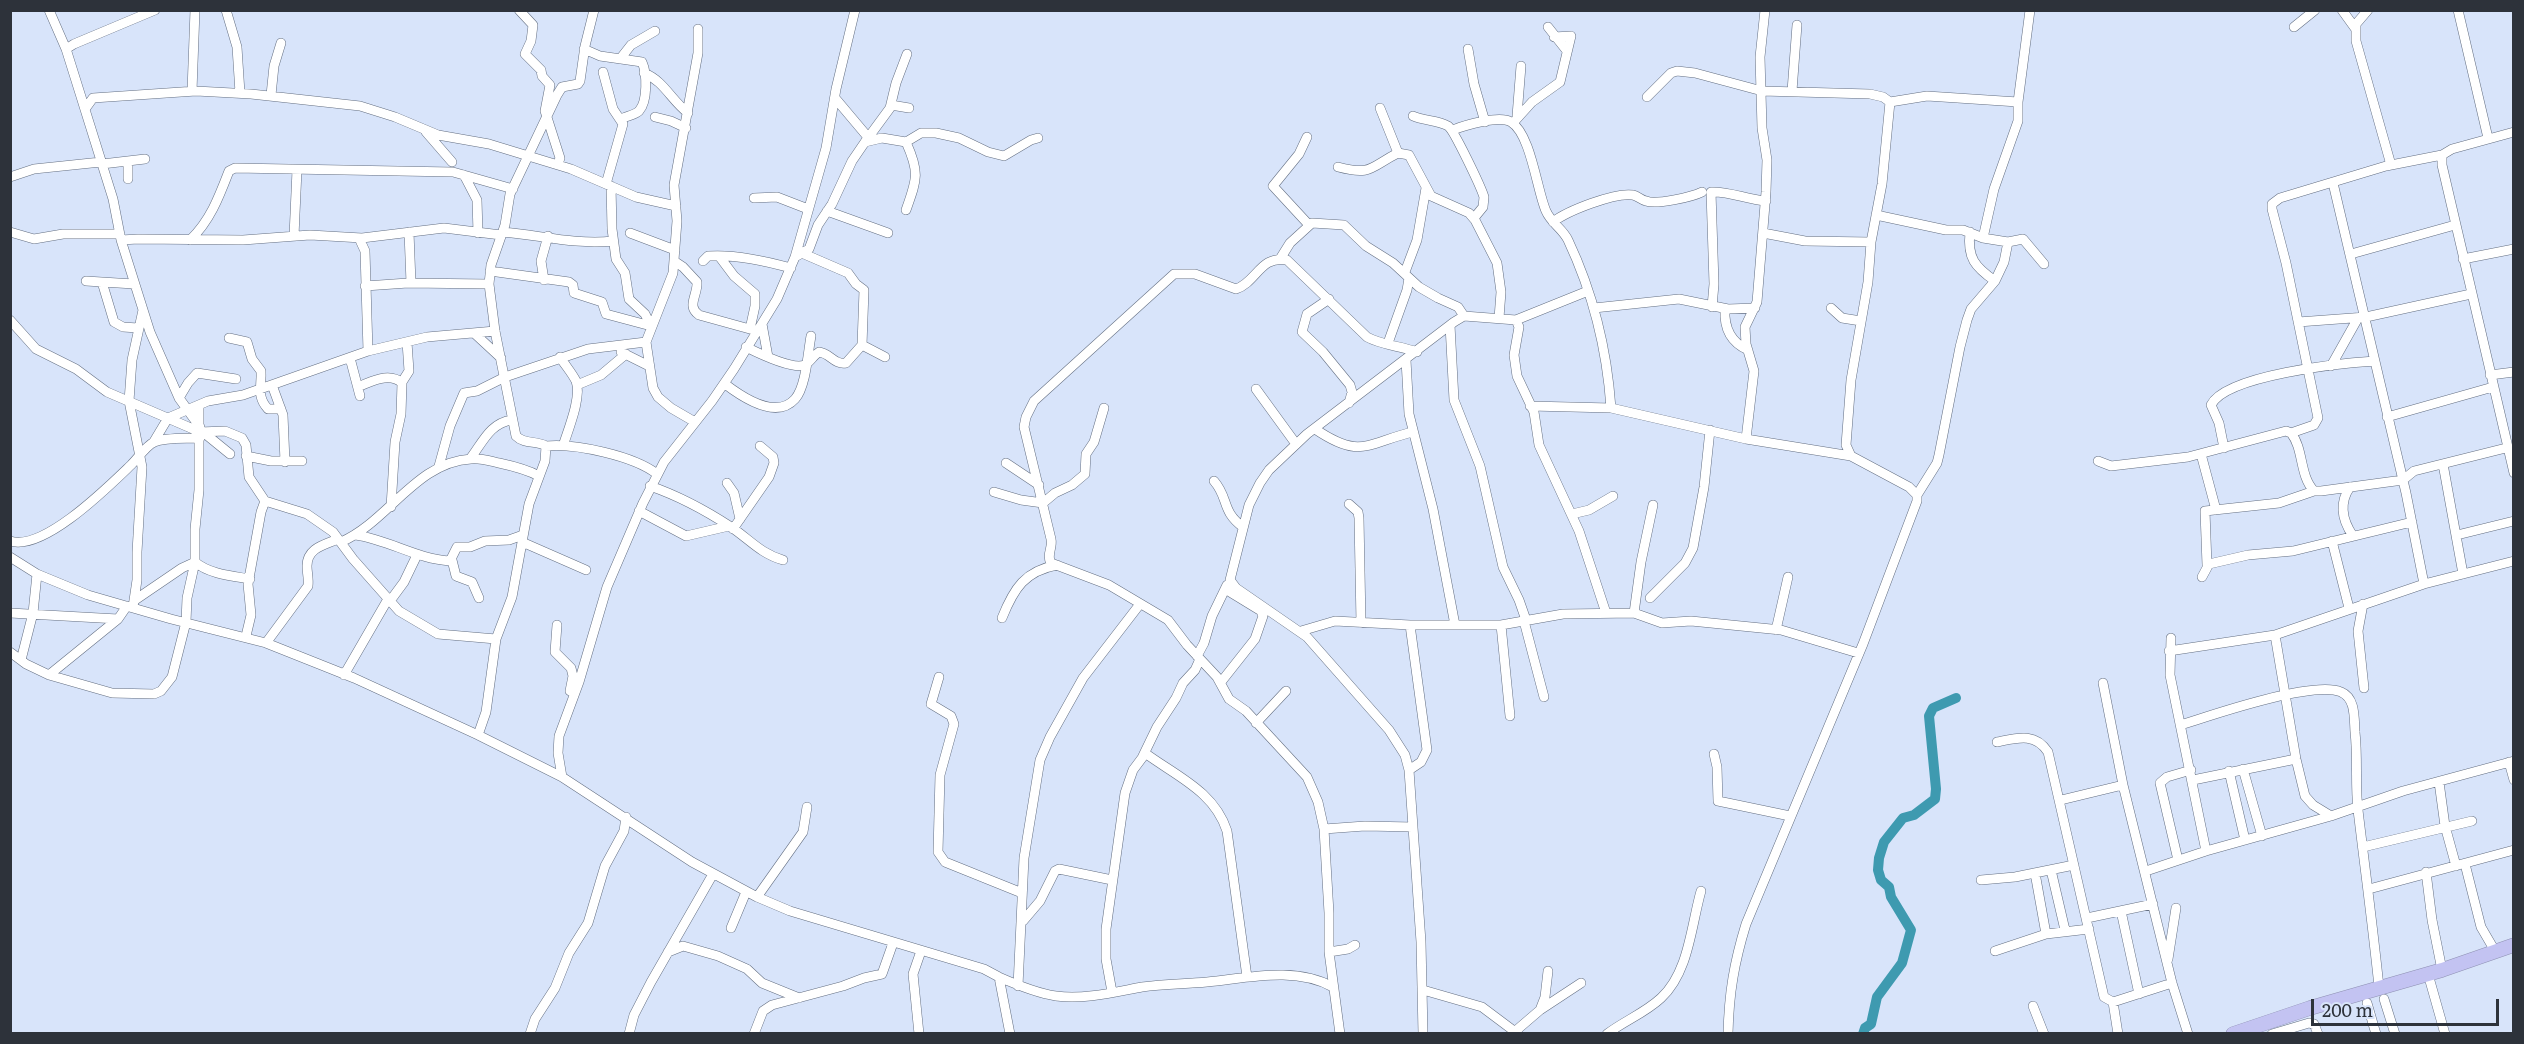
<!DOCTYPE html>
<html>
<head>
<meta charset="utf-8">
<style>
  body { margin:0 }
  #map { position:relative; width:2524px; height:1044px; overflow:hidden; background:#d8e4fa; font-family:Literata,serif }
  canvas { display:block }
  .frame { position:absolute; inset:0; border:12px solid #2d323a; pointer-events:none }
  .scale { position:absolute; left:2311px; top:999px; width:188px; height:27px; box-sizing:border-box; border:3px solid #2d323a; border-top:0; padding-left:8px; font-size:18px; line-height:21px; white-space:nowrap; color:#2d323a; -webkit-text-stroke:4px #d8e4fa; paint-order:stroke }
</style>
</head>
<body>
<div id="map">
<canvas width="2524" height="1044"></canvas>
<div class="frame"></div>
<div class="scale">200 m</div>
</div>
<script>
const ctx = document.querySelector('canvas').getContext('2d');
ctx.lineJoin = 'round';
function stroke(path, color, width, dash) { ctx.strokeStyle = color; ctx.lineWidth = width; ctx.lineCap = dash ? 'butt' : 'round'; ctx.setLineDash(dash || []); ctx.stroke(path); }
stroke(new Path2D(`
  M1863,1034L1865,1028L1871,1024L1877,997L1902,963L1911,930L1891,897L1889,887L1881,880L1878,870L1879,858L1884,842L1903,818L1914,815L1935,799L1936,789L1929,716L1933,708L1956,698`), '#3e9ab0', 10);
const minor = new Path2D(`
  M49,10L66,49
  M155,10L74,44L66,49L67,52L113,199L121,240L150,332L179,398L200,427
  M226,10L237,47L240,93
  M519,10L533,25L531,41L525,54L541,70L542,76L550,85L545,111L560,158L558,164
  M2342,10L2355,28
  M2368,10L2356,24V41L2391,165
  M2458,10L2488,138
  M1548,27L1567,51
  M2294,27L2315,10
  M584,49L600,56L642,62C647,73 648,101 639,111C635,115 626,116 621,119
  M1468,49L1474,84L1485,122
  M620,59L631,45L655,31
  M603,72L613,109L623,124L606,184
  M644,73C664,81 671,100 688,113
  M192,91L195,10
  M1792,91L1797,25
  M271,95L274,66L281,43
  M1647,97L1671,73L1677,71L1695,73L1762,91L1870,94L1883,97L1890,102L1882,184L1871,242L1868,282L1851,380L1846,445L1851,456L1909,487L1917,495V501L1863,644L1746,924C1734,963 1729,993 1728,1034
  M835,98L867,136
  M1890,102L1927,96L2018,102
  M891,105L909,108
  M1380,108L1398,153
  M85,109L93,98L196,91L251,94L360,106L395,117L438,135L489,144L571,169L636,197L676,206
  M1413,116C1424,121 1438,120 1448,126C1454,130 1481,187 1484,197L1483,207L1474,218
  M1517,116L1521,66
  M655,117L671,121L686,128
  M1513,123L1532,102L1560,82L1571,36L1554,37
  M1453,130C1465,125 1500,115 1511,122C1531,134 1537,191 1546,211C1551,223 1563,229 1568,240C1593,293 1607,350 1611,408
  M426,132L452,162
  M2514,132L2452,149L2442,155V165L2514,473
  M1307,137L1299,154L1273,186L1309,225
  M865,142L890,108L896,83L907,54
  M906,142C920,173 917,179 906,210
  M128,161V179
  M102,164L145,159
  M1338,167C1372,176 1370,167 1398,153L1409,155L1431,196L1469,213L1475,220L1497,263L1501,292L1499,318
  M464,175L477,200L478,233
  M10,177L34,169L101,162
  M2333,183L2406,493L2424,584
  M611,186L612,229L616,259L625,273L629,299L645,314L651,326
  M754,198L777,197L808,209
  M827,211L888,233
  M1876,215L1946,230H1963L1983,238L2008,242L2023,239L2044,264
  M1553,222C1567,211 1615,192 1633,195C1638,196 1641,200 1646,201C1656,205 1692,197 1702,192
  M10,232L34,239L63,234H120
  M409,232L411,283
  M503,232C540,235 575,245 613,241
  M1970,232C1967,258 1975,267 1995,281
  M630,233L675,250
  M1763,233L1805,241L1871,242
  M294,236L297,170
  M359,238L365,251L368,351
  M1983,238L1994,189L2018,121V102L2030,10
  M121,240L138,239L243,240L310,235L362,238L444,228L501,235
  M190,240C210,221 219,197 229,171L235,168L453,172L513,189
  M2351,254L2455,225
  M719,256L734,276L755,294V306L750,329
  M795,257L809,249L818,225L832,204L852,161L865,142L882,138L906,142L921,133H936L959,138L988,152L1004,156L1031,140L1038,138
  M1280,259L1290,243L1312,223L1344,225L1366,246L1393,263L1419,287L1438,298L1458,307L1464,316
  M2463,259L2514,249
  M674,261L683,267L697,282C698,295 686,306 699,315L757,331
  M703,261L708,256C733,254 766,261 791,268
  M490,271L569,282L573,285L574,293L602,302L606,314L651,326
  M1405,272L1417,240L1426,188
  M544,280L541,261L548,236
  M86,281L134,284
  M102,282L114,322L123,327L138,328
  M365,286L408,283L489,284
  M1329,299L1307,314L1302,332L1323,352L1350,385L1352,392L1349,403
  M1712,307L1714,284L1711,192C1730,191 1747,200 1766,201
  M1594,308L1679,299L1728,309L1755,308
  M1831,308L1842,318L1861,321
  M1725,309C1724,327 1730,342 1748,350
  M10,320L36,349L76,369L107,392L200,432L225,431L242,438L246,445L249,477L265,501L307,514L333,532L353,559L399,611L438,634L496,639
  M1516,320L1519,327L1514,355L1517,376L1534,412L1539,445L1579,531L1606,613
  M2298,322L2366,317L2471,294
  M762,324L768,357
  M1450,325L1454,400L1480,466L1503,567L1519,600L1526,620
  M474,333L501,358
  M229,338L247,342L252,359L261,371C262,386 256,396 268,409H281
  M1388,343L1407,290L1409,278
  M862,345L885,357
  M746,347C758,353 792,370 805,365C810,362 814,355 819,352C830,353 834,365 846,363L862,345L864,290L856,284L848,273L804,254
  M621,352L649,366
  M560,357C565,365 572,373 576,381C582,397 568,430 563,446
  M350,358L360,396
  M1406,360L1409,414L1433,509L1455,625
  M2331,366L2358,318
  M2490,375L2514,372
  M402,382L409,371L407,342
  M725,384C742,397 776,420 795,399C806,387 808,352 811,336
  M272,385L283,415L285,462
  M577,385L601,375L626,354
  M358,387C371,381 390,372 402,383L401,414L395,442L391,507
  M1256,389L1296,444
  M179,398L188,383L197,373L236,379
  M1530,406L1611,408L1746,439L1851,456
  M2387,417L2493,387
  M695,422L671,408L658,397L653,388L646,342L673,273L677,221L674,185L698,53V29
  M1315,429C1361,460 1366,443 1413,432
  M203,432L230,454
  M2291,433L2314,425L2318,418L2286,263L2272,209V204L2280,198L2386,166L2442,155
  M1746,439L1754,371L1746,344L1745,327L1757,302L1766,192L1767,160L1762,128L1760,57L1765,10
  M153,443L168,418L208,401L243,395L368,351L427,337L495,331
  M546,446C575,443 634,456 657,474
  M2224,448L2219,423L2211,405C2226,375 2342,363 2375,361
  M2201,454L2216,510
  M246,456L271,461H302
  M470,459C483,442 490,423 512,420
  M2098,461L2111,466L2188,457L2286,431L2291,433C2304,449 2299,475 2314,491H2321L2403,480L2414,471L2506,448
  M1006,463L1039,485
  M2443,464L2463,574
  M439,466L450,426L464,393L477,391L505,377L588,349L646,342
  M1214,481C1229,498 1221,511 1243,527
  M727,483L734,493L740,519
  M650,486C679,496 705,510 731,527C749,539 761,554 783,560
  M2350,487C2339,503 2342,520 2353,536
  M994,492L1021,500L1043,503L1055,493L1072,485L1085,474L1086,454L1094,442L1104,408
  M1917,495L1937,463L1939,455L1960,347L1967,320L1971,309L1995,281L2004,262L2008,242
  M1349,504L1358,512L1359,518L1361,623
  M639,511L686,536L729,526
  M1572,514L1589,510L1613,496
  M733,529L769,477L774,463L773,457L760,446
  M356,535C389,540 417,559 450,561L457,547H470L485,541L509,540L523,535
  M2457,535L2514,521
  M10,541C43,552 108,487 131,465C138,458 146,446 154,442C167,437 186,439 200,438
  M2332,541L2349,608
  M341,542C389,521 416,462 471,459C480,458 490,461 499,463C513,466 526,469 539,476
  M522,542L586,570
  M10,557L37,574L88,595L171,619L266,643L354,678L478,735L562,777L692,862L757,897L790,911L984,969L999,977L1010,1034
  M452,560L456,576L472,582L479,598
  M2207,565L2205,511L2279,503L2314,491
  M2202,577L2209,564L2248,555L2293,551L2412,522
  M1650,598L1685,563L1693,548L1704,487L1710,430
  M135,600L182,568L195,562C209,574 232,576 250,579
  M390,601L404,582L417,555
  M2363,604L2358,631L2364,688
  M133,607L137,580V552L142,467L129,401L132,360L143,310
  M10,613L118,619
  M1634,613L1641,562L1653,505
  M1002,618C1014,588 1025,571 1057,565
  M1524,621L1544,697
  M557,625L555,652L571,668L573,676L570,691L574,693
  M1410,625L1427,750L1421,762L1409,770L1421,942L1423,1034
  M1501,625L1510,716
  M1776,630L1788,577
  M1301,631L1335,621L1410,625H1501L1563,614L1634,613L1662,623L1691,621L1781,630L1858,653
  M2275,635L2296,759L2305,796L2313,805L2331,816
  M246,636L251,615L248,584L261,512L265,501
  M2171,638L2170,675L2206,851
  M266,643L308,586C309,579 307,573 307,566C307,548 324,545 338,539
  M2169,651L2275,635L2424,584L2514,561
  M10,652L26,664L49,675L112,693L154,694L161,691L172,677L186,622L187,598L195,562V529L199,490V406
  M1197,656L1204,643L1212,616L1227,585
  M21,660L33,613L37,574
  M49,675L118,619L127,606
  M344,675L388,599
  M939,677L931,704L951,716L954,724L940,775L938,852L945,862L1022,893
  M1221,682L1255,639L1263,616L1261,611L1225,589
  M2103,683L2123,785L2172,983L2188,1034
  M1256,723L1286,691
  M2181,725C2211,715 2314,680 2341,692C2356,698 2354,719 2355,732C2358,758 2355,785 2358,810C2365,869 2373,928 2379,987
  M478,735L486,712L496,639L512,597L529,504L545,461L546,446C536,440 525,445 516,436L495,331L489,284L491,265L505,225L510,194L557,95L562,87L578,84L580,81L585,46L594,10
  M1997,742C2017,738 2035,732 2048,752L2104,997L2113,1002L2172,983
  M1145,753C1176,776 1214,791 1227,831L1247,977
  M1714,754L1717,767L1718,801L1790,816
  M2509,762L2514,780
  M2243,769L2262,836
  M1409,770L1405,755L1389,730L1307,637L1236,588L1230,580L1249,505L1260,483L1269,470L1307,434L1454,322L1464,316L1516,320L1588,291
  M2229,771L2245,840
  M562,777L558,753L559,736L579,682L607,587L643,503L664,462L712,401L734,369L777,299L795,257L826,148L836,89L855,10
  M2193,780L2296,759
  M2439,782L2445,826L2456,866
  M2061,800L2123,785
  M1324,829L1365,826L1413,827
  M2363,847L2472,821
  M2178,860L2160,783L2167,777L2191,770
  M2465,864L2481,927L2495,951
  M2051,870L2065,930
  M2146,871L2206,851L2331,816L2403,791L2514,761
  M2426,872L2432,920L2442,970
  M2035,873L2046,934
  M1981,880L2015,877L2074,865
  M2369,889L2514,850
  M757,897L803,832L807,807
  M2121,911L2139,994
  M2087,918L2153,904
  M1023,921L1040,901L1055,871L1059,869L1112,880
  M731,928L746,892
  M1995,951L2046,934L2089,929
  M668,952L683,946L718,956L747,969L762,983L799,998
  M1329,952L1348,949L1355,945
  M2168,959L2176,908
  M2428,974L2445,1034
  M999,977C1017,985 1036,993 1056,996C1084,1000 1115,992 1142,987C1164,984 1185,984 1207,982C1248,978 1295,966 1333,987
  M1018,986L1024,858L1040,760L1050,737L1083,678L1140,604
  M1423,990L1482,1007L1518,1034
  M1112,992L1106,959V929L1125,793L1133,770L1142,758L1157,727L1176,698L1183,683L1195,670L1200,659
  M2384,999L2395,1034
  M2113,1002L2118,1034
  M2367,1003L2376,1034
  M2033,1006L2044,1034
  M1540,1010L1581,983
  M530,1034L535,1019L555,988L569,953L588,923L605,866L624,831L626,817
  M629,1034L634,1015L651,982L713,874
  M754,1034L763,1011L772,1005L843,986L864,978L882,974L893,943
  M919,1034L913,974L921,951
  M1340,1034L1329,952V913L1324,829L1318,802L1307,777L1246,711L1229,699L1217,677L1187,645L1168,620L1109,585L1051,563C1046,555 1053,548 1051,539L1024,427L1026,417L1034,401L1174,274H1195L1236,289C1257,282 1260,255 1287,260L1367,337C1381,345 1401,346 1417,352
  M1512,1034L1540,1010L1545,997L1548,971
  M1607,1034C1624,1021 1645,1013 1661,998C1689,972 1691,926 1701,891
  M2272,1034L2309,1023L2314,1024L2318,1034`);
const highway = new Path2D(`
  M2233,1034L2310,1008L2442,970L2514,945`);
stroke(minor, '#646f82', 10);
stroke(highway, '#8e90b2', 15);
stroke(minor, '#fff', 9);
stroke(highway, '#c3c3f2', 14);
</script>
</body>
</html>
